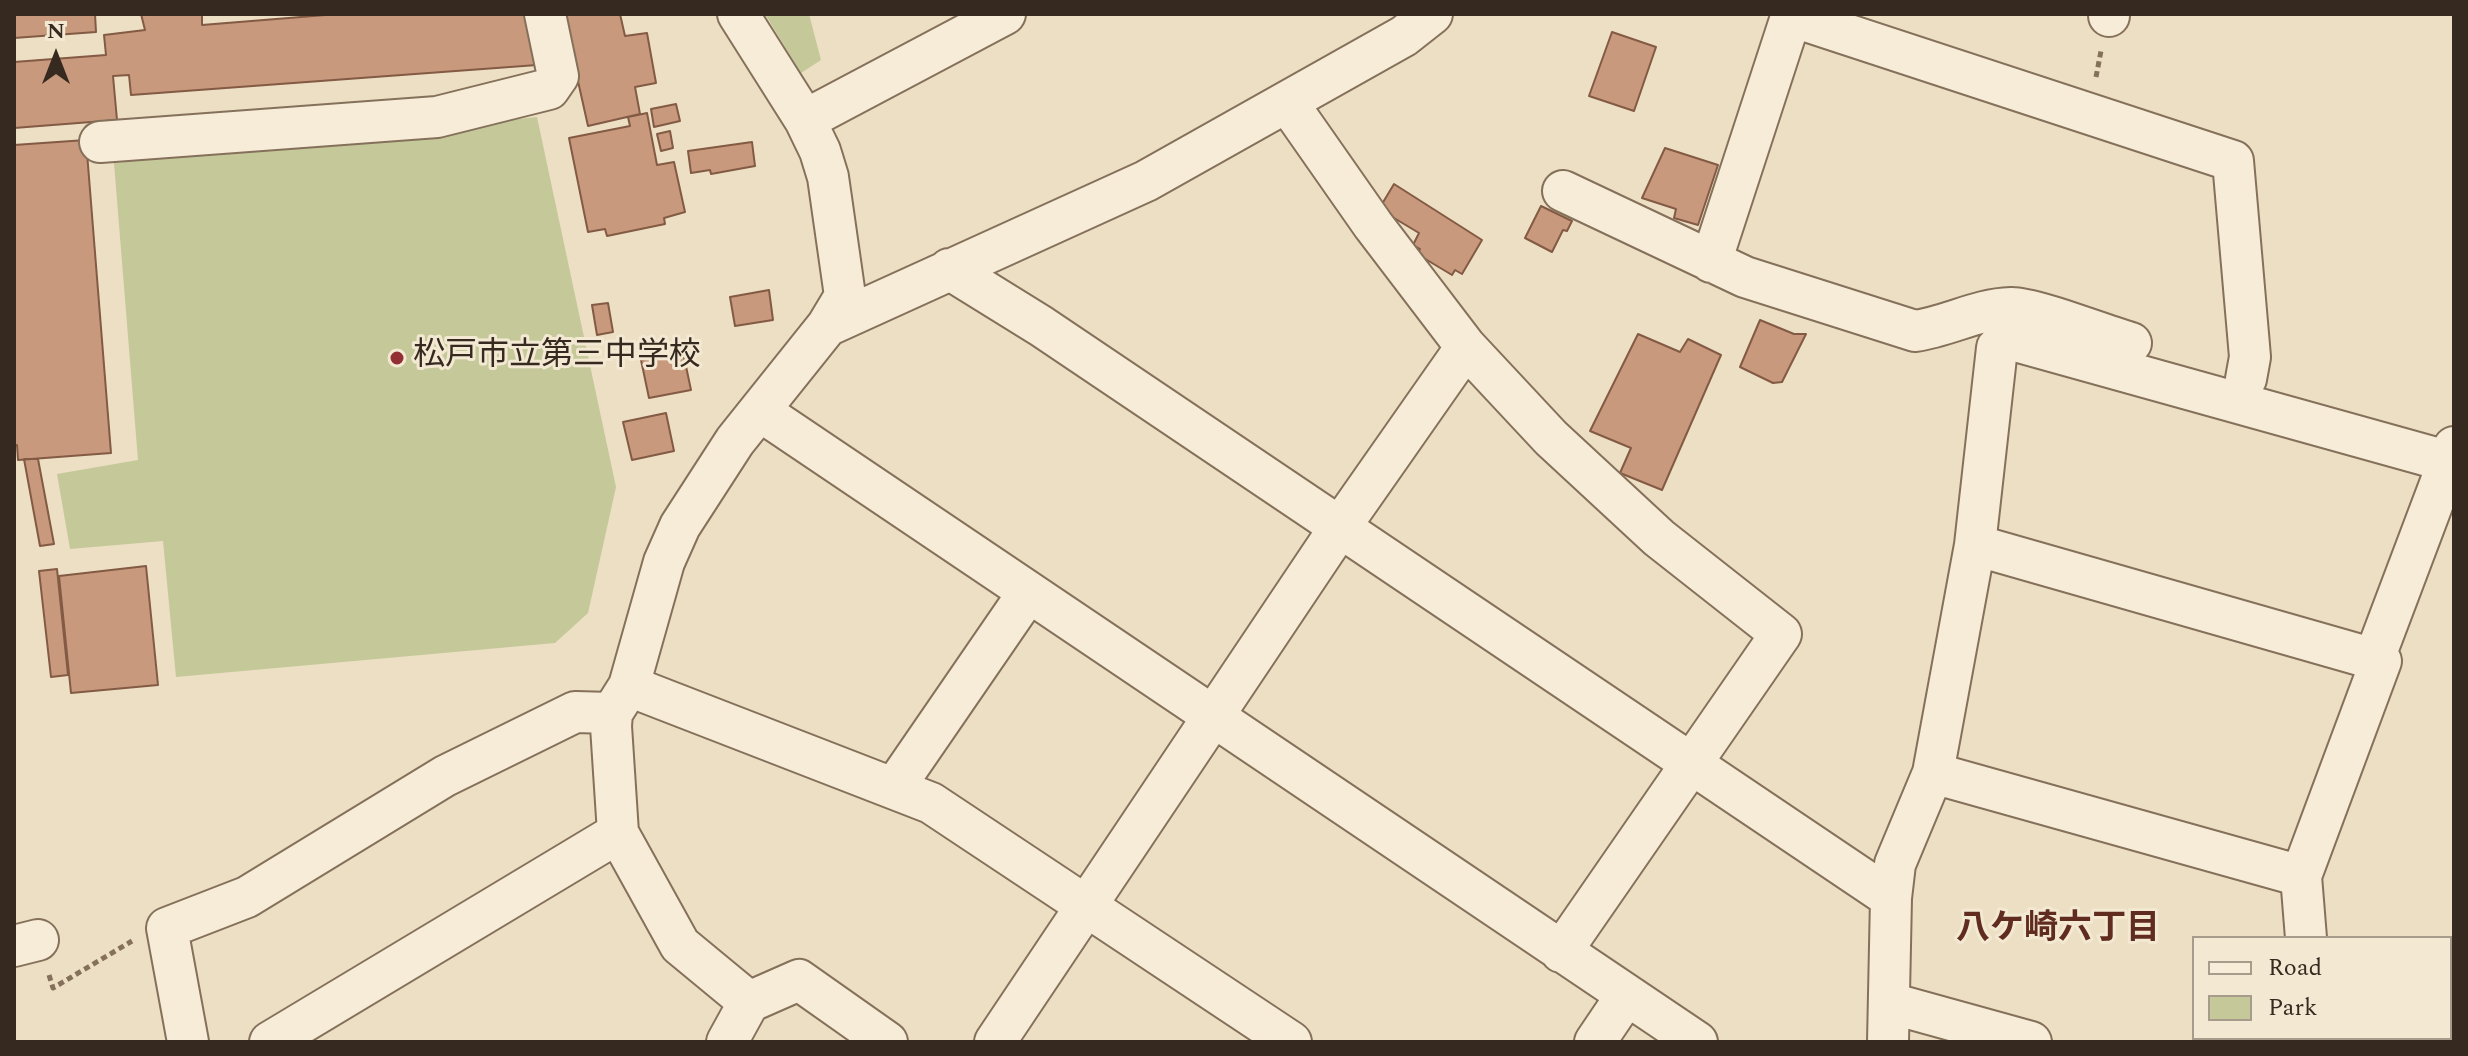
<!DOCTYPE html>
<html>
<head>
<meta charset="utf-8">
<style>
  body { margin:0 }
  #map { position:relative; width:2468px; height:1056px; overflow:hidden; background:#ecdfc4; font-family:Spectral,serif }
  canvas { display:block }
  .frame { position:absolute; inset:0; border:16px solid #36291f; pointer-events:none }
  .legend { position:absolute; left:2192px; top:936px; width:260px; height:104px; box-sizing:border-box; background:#f3e9d3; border:2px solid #a79c8b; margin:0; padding:10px 14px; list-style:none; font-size:24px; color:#36291f }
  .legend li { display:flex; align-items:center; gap:16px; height:40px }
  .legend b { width:40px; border:2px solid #a79c8b }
  .north { position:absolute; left:16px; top:16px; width:80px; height:80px; -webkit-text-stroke:6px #f3e9d3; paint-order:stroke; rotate:0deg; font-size:22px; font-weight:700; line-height:32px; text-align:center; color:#36291f }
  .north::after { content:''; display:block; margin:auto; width:28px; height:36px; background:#36291f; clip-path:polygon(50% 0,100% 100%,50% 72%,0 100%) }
</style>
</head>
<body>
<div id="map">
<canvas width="2468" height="1056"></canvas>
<div class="frame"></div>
<ul class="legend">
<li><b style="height:10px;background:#f7ecd7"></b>Road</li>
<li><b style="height:22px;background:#c5c999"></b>Park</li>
</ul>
<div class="north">N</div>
</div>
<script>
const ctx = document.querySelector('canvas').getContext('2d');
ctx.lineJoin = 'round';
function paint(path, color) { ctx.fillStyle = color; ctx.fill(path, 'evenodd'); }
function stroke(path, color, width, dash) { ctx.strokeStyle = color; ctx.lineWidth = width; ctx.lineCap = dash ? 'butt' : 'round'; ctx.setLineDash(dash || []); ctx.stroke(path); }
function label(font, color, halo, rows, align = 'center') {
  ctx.font = font + ' Spectral,"Noto Sans JP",serif'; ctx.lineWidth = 6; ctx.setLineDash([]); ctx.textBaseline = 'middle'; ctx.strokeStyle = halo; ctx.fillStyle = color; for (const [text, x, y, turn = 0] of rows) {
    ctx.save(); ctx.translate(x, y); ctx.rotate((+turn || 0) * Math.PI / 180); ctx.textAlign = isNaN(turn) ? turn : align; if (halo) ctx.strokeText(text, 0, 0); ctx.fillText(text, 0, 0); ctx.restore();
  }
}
paint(new Path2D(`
  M765,14H809L821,60L801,73Z
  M537,117L616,487L588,613L555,643L176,677L163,541L70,549L57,474L138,460L114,163Z`), '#c5c999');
const building = new Path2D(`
  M14,14H95L96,32L14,38Z
  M141,14H202V25L338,14H533L537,65L131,95L129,75L113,76L117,120L14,128V62L106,55L104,35L145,30Z
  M563,14H620L625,36L647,33L656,83L635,87L640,114L588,126Z
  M1612,32L1656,47L1634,111L1589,96Z
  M676,104L680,121L654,127L651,109Z
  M647,113L657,165L674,162L685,212L664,218L665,224L607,236L605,229L588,232L569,138L630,126L628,117Z
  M670,131L673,148L661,151L657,134Z
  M86,140L111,453L18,460L17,445L14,446V145Z
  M752,142L755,166L711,174L710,170L691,173L688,151Z
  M1665,148L1718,165L1698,225L1674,218L1676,209L1642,198Z
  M1394,184L1482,240L1462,274L1455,270L1452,275L1417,254L1420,249L1413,245L1419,233L1379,209Z
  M1541,206L1572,221L1567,231L1563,230L1552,252L1525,238Z
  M769,290L773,320L735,326L730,297Z
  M608,303L613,332L597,335L592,305Z
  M1760,320L1794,334H1806L1782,382L1773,383L1740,367Z
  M1638,334L1680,352L1688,339L1721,355L1662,490L1620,473L1631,448L1590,431Z
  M683,352L691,390L649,398L641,360Z
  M666,413L674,451L632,460L623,422Z
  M24,459H38L54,544L40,546Z
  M146,566L158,685L71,693L59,576Z
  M57,569L68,675L51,677L39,571Z`);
paint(building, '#c8997c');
stroke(building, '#835a43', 2);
const minor = new Path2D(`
  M738,14L805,120L820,151L828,177L845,296L827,326L735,441L680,526L664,562L629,686L612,713L611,726L618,833L680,945L749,1002
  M1791,16L2233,161L2250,357L2246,379
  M2109,16V14
  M1287,102L1373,225L1466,347L1551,438L1659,538L1781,634L1561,952
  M805,120L1005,14
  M100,142L437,117L549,89L558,76L545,14
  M1563,191L1745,277L1915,331C1949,326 1977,309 2011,308C2032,307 2106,336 2131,343
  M1711,262L1792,14
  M949,269L1041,326L1891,898
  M827,326L1146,181L1404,36L1432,14
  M760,411L1697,1042
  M1975,545L2381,661L2301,876L2306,938
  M2374,659L2454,447
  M629,686L931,803L1291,1042
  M1933,773L2301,876
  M894,788L1028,593
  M14,946L38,940
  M1890,1003L2031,1042
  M2314,1038V1042
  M188,1042L167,928L247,897L445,776L575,712L612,713
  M270,1042L618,833
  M727,1042L749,1002L799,980L887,1042
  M995,1042L1340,527L1466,347
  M1595,1042L1626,996
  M1888,1042L1891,898L1895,864L1933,773L1975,545L1997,348L2012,340L2450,462`);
stroke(minor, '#85715b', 44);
stroke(new Path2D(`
  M2096,77L2101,51
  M49,975L53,988L132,941`), '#85715b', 5, [6, 4]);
stroke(minor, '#f7ecd7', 40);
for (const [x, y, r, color] of [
  [397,358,8,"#912f32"]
]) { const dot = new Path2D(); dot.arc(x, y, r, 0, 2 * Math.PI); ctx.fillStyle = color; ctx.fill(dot); stroke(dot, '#f3e9d3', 3); }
label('32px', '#36291f', '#f3e9d3', [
  ["松戸市立第三中学校",413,358]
], 'left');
label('bold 34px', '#602c20', '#f3e9d3', [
  ["八ケ崎六丁目",2058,931]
]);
</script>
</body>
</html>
